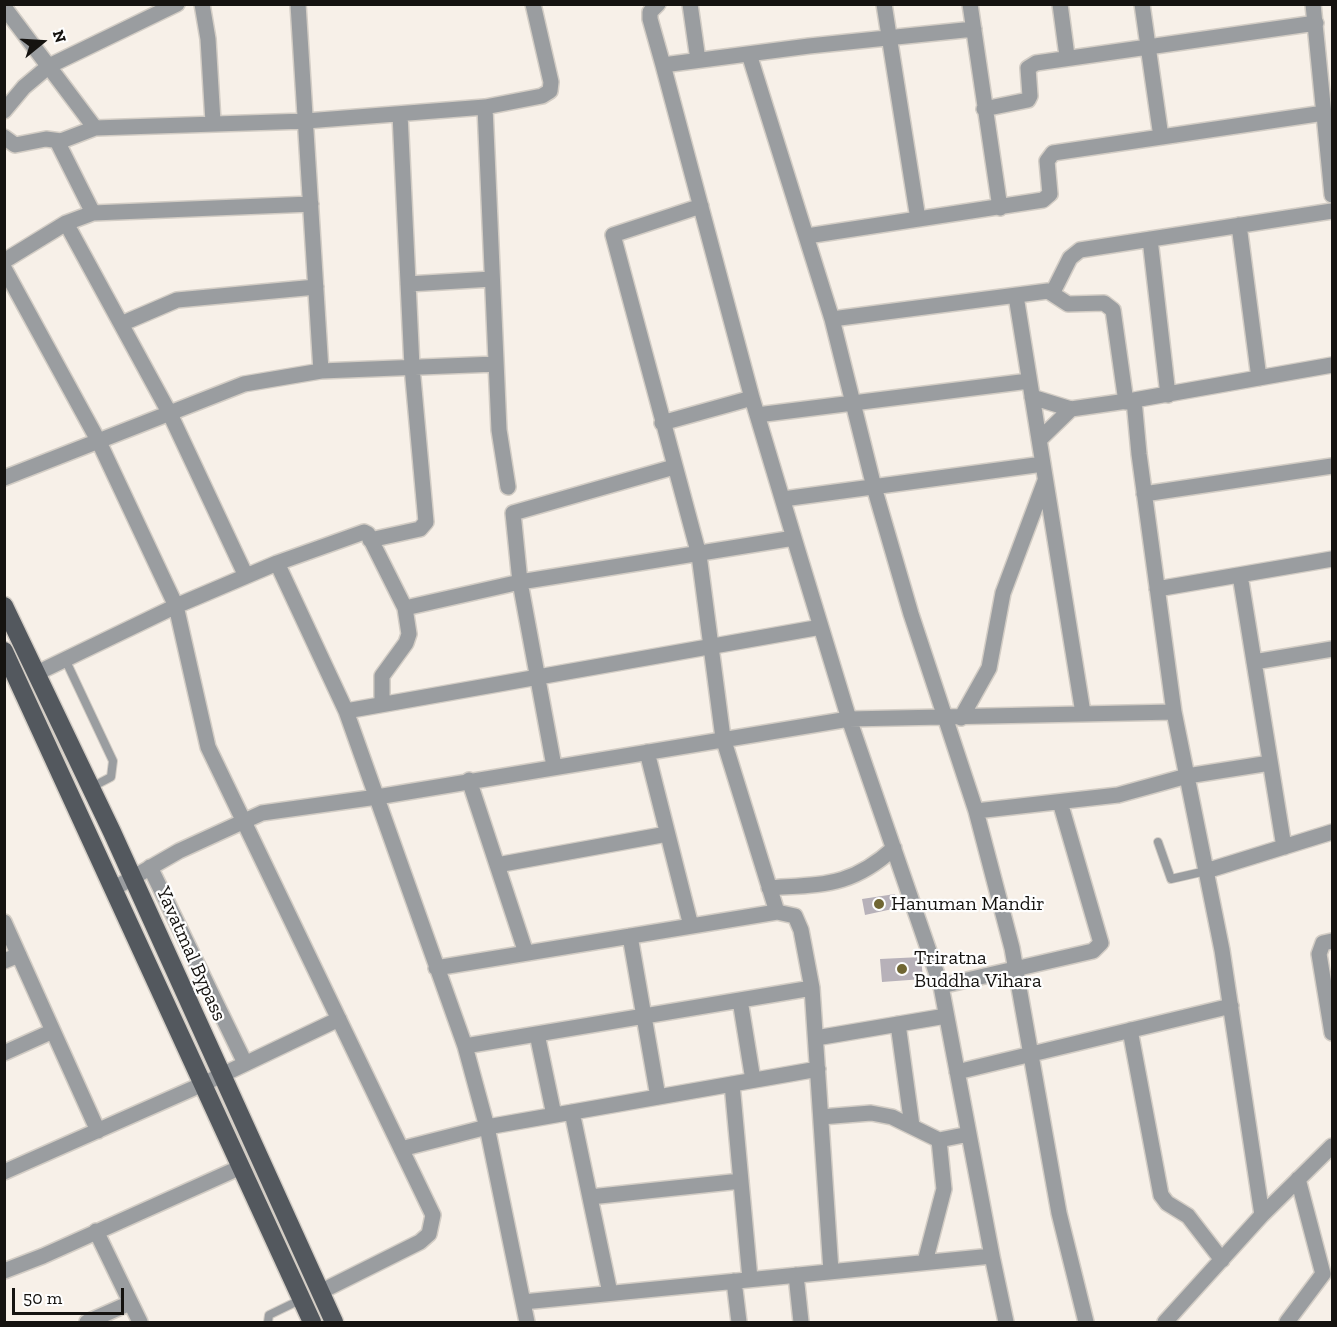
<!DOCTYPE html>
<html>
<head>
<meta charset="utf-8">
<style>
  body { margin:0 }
  #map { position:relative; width:1337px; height:1327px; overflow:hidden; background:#f7f0e8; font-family:"Zilla Slab",serif }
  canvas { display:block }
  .frame { position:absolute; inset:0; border:6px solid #151310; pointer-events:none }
  .north { position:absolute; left:12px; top:12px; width:60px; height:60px; -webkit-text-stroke:4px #fefefe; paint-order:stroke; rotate:72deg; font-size:16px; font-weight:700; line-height:24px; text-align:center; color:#151310 }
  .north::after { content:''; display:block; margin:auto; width:21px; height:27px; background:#151310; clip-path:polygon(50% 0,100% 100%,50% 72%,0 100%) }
  .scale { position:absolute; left:12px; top:1288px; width:112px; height:27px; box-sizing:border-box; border:3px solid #151310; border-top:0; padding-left:8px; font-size:18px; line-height:21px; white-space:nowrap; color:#151310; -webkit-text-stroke:4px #fefefe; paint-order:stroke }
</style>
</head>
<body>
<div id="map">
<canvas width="1337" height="1327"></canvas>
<div class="frame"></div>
<div class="north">N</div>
<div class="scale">50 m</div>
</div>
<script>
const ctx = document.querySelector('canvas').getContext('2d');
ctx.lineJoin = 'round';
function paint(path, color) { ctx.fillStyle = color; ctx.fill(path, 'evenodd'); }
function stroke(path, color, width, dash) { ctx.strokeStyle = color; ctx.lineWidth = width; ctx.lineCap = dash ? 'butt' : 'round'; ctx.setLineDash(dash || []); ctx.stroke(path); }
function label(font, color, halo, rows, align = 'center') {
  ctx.font = font + ' "Zilla Slab",serif'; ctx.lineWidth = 4.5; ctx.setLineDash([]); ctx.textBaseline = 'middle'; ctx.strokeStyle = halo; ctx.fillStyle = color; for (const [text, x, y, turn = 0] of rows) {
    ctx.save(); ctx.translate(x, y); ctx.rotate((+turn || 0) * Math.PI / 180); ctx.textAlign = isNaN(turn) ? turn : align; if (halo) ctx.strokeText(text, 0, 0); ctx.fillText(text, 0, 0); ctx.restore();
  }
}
paint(new Path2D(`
  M895,894L897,908L865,915L862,899Z
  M921,957L923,979L882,982L880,959Z`), '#b7b1b9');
const lane = new Path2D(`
  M65,659L113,761L111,777L92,787
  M1158,842L1171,879L1206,871
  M268,1322L269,1315L300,1300`);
const street = new Path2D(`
  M202,4L208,39L213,122
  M298,4L321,371
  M658,4L650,12V19L663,65
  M690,4L698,60
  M884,4L918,219
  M970,4L1000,208
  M1060,4L1067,56
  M1142,4L1161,137
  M1313,4L1332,195
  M4,7L95,128
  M749,54L832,319L874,487L911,614L976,811L1012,948L1059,1213L1086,1322
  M485,107L499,430L508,487
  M984,109L1028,100L1030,96L1028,68L1036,63L1316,23
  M4,111L24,87L49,66L177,4
  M4,137L15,145L46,139L61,141
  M701,206L613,235L699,555L723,738L777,912
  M93,213L59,145L61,141L95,128L306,121L485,107L542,96L550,91L551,82L533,4
  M66,223L170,414L246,576
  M1239,225L1259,378
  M807,236L1043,200L1050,194L1047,161L1053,153L1324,113
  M1150,239L1168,395
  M4,261L66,223L93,213L311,204
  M4,268L99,442L176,606L208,747L433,1215L429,1234L420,1242L320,1292
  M408,284L492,279
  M1053,292L1070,258L1080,250L1332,211
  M1016,296L1083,713
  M832,319L1048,291L1068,304L1104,303L1113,310L1126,402
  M121,324L177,300L316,287
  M1032,397L1071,409L1134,400
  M757,415L1029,381
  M662,423L752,398
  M1039,440L1071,409
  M4,478L244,384L321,371L496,364
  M1144,494L1332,466
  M783,499L1043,464
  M370,540L420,529L426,522L412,367L400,114
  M277,563L346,711L465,1046L487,1127L527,1322
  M1240,575L1284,847
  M1157,589L1332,559
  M1254,662L1332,649
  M37,673L176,606L277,563L364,532L368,534L405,608L520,582L794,538
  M382,704V676L406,643L409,634L405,608
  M346,711L821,627
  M961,718L989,668L1003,593L1045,481
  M647,752L691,926
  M554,766L520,582L513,513L674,467
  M469,780L526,953
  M976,811L1118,795L1187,776L1270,763
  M497,865L667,834
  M150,867L245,1063
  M1206,871L1332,832
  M769,888C824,884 851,887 894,848
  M113,889L179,851L262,813L377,797L849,719L1174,712
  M4,922L98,1131
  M630,936L658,1097
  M1332,941L1323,943L1319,954L1332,1033
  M4,961L19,955
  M436,968L777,912L795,916L801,930L812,988L831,1271
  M941,986L1093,951L1101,943L1060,802
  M740,1000L753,1080
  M898,1024L912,1126
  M1130,1030L1161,1195L1167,1203L1188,1216L1222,1260
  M537,1034L554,1115
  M816,1038L946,1016
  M465,1046L812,988
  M4,1053L53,1031
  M957,1072L1231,1006
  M732,1084L750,1279
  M572,1112L610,1293
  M821,1117L871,1113L892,1117L939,1140L969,1134
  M401,1149L487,1127L818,1069
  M4,1172L203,1084L339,1019
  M590,1197L741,1181
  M1262,1215L1332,1146
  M96,1231L140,1322
  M992,1256L1006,1322
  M925,1262L944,1189L939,1140
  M4,1271L43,1256L241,1167
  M796,1275L801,1322
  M734,1281L739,1322
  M523,1302L992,1256L941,986L849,719L797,548L752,398L663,65L809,46L974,29
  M87,1322L130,1303
  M1165,1322L1262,1215L1222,950L1174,712L1139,454L1134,400L1332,365
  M1287,1322L1323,1274L1298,1179`);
const primary = new Path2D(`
  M4,606L112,832L334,1322
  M4,651L312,1322`);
stroke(lane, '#d3cdc5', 10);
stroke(street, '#d3cdc5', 18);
stroke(primary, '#d3cdc5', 21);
stroke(lane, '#9a9da0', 8);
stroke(street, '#9a9da0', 15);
stroke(primary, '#53585e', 18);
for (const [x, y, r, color] of [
  [879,904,6,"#706633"],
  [902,969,6,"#706633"]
]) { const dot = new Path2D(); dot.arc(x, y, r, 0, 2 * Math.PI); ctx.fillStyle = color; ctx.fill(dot); stroke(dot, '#fefefe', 2); }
label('20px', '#151310', '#fefefe', [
  ["Hanuman Mandir",891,904],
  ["Triratna",914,958],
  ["Buddha Vihara",914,981]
], 'left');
label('20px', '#151310', '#fefefe', [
  ["Yavatmal Bypass",191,954,66]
]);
</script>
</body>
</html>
